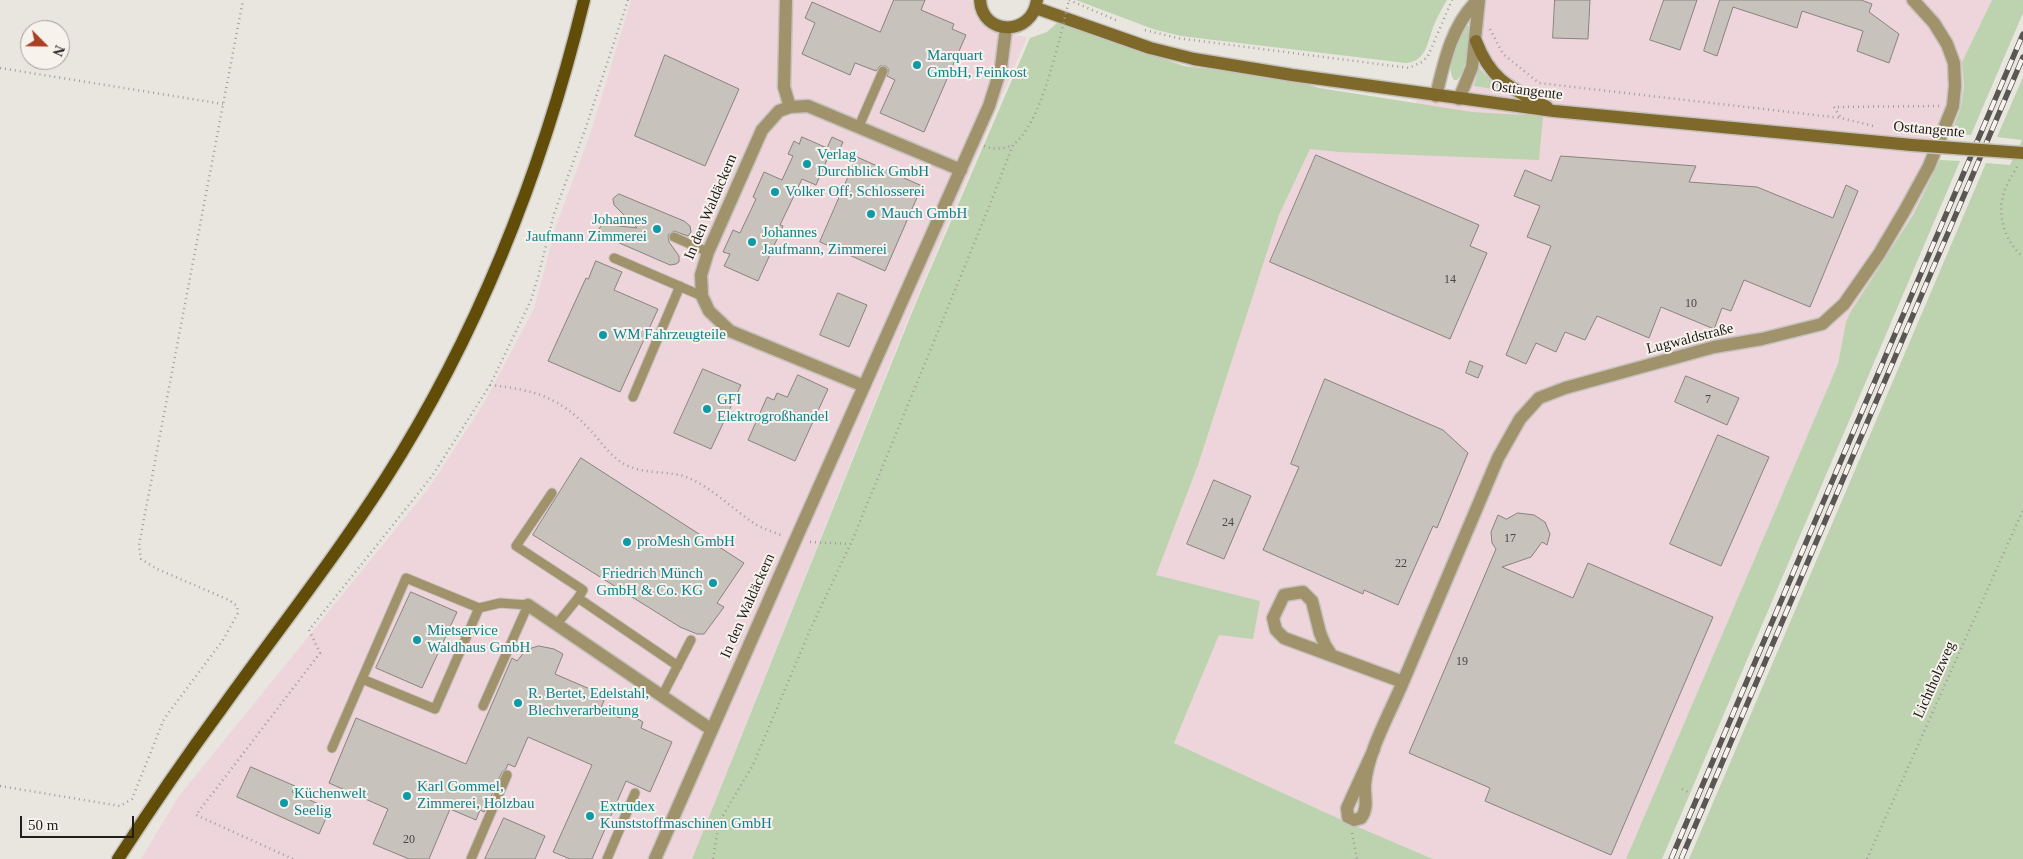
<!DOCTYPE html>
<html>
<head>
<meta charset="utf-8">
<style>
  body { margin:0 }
  #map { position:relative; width:2023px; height:859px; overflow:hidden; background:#e9e5df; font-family:"Times New Roman",serif }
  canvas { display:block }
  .north { position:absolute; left:20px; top:20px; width:50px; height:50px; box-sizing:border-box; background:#f7f2ec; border:1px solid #a19d99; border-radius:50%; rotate:113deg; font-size:14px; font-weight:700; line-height:20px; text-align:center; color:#201e1c }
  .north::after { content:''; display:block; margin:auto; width:18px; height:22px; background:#a84024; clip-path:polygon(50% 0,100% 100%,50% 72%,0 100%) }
  .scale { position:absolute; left:20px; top:816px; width:114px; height:22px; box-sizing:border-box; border:2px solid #201e1c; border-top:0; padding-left:6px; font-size:15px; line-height:18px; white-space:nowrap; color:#201e1c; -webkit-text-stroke:4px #f7f2ec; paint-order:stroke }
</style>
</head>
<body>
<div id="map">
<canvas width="2023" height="859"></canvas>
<div class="north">N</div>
<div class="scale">50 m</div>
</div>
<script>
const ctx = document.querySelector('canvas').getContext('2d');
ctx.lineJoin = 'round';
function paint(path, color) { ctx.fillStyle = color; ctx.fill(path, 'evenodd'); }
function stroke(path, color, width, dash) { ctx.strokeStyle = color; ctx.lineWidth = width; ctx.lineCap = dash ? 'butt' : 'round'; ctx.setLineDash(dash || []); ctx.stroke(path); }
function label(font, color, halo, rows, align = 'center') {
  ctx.font = font + ' "Times New Roman",serif'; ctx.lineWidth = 4; ctx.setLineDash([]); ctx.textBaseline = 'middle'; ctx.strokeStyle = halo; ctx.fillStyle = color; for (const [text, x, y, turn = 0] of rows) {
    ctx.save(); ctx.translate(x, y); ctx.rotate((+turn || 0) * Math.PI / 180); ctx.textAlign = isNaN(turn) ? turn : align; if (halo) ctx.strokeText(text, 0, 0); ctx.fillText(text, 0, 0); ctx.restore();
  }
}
paint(new Path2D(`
  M631,0H970L1004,34L1027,37L916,299L692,859H141L179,796L429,488L484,403L534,309L556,226L591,132Z
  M1487,0H1992L1962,62L1964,86L1961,107L1936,169L1913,215L1846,322L1838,364L1626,859H1433L1344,821L1174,743L1219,635L1156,575L1198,465L1279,215L1310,149L1402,131L1419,96L1466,103Z`), '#eed4db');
paint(new Path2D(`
  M1076,0H1447C1442,8 1438,16 1434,25C1427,42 1427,61 1406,63L1181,36L1153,29Z
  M1992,0H2023V13L1971,135L1951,134L1961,107L1964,86L1962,62Z
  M1058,22L1184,66L1291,79L1319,88L1472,112L1543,116L1539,160L1338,152L1310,149L1279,215L1198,465L1156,575L1260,601L1253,639L1219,635L1174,743L1344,821L1433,859H692L917,300L1030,38L1047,32Z
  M1465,26H1469C1467,43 1469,67 1457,80H1454C1444,64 1459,41 1465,26Z
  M1479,68L1500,90L1474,86Z
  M2023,77V859H1689L1986,163L2010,165L2022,140L1997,137Z
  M1940,160L1960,161L1662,859H1626L1838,364L1846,322L1851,311L1913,215Z`), '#bdd2ae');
const building = new Path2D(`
  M894,0H925L921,10L954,24L952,29L966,35L924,132L880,113L895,80L887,76L889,70L886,66H880L876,71L855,63L850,75L802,54L815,23L805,18L812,2L880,32Z
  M1555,0H1590L1588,39L1553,38Z
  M1664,0H1697L1680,50L1650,40Z
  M1720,0H1861L1872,4L1869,12L1899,34L1889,63L1857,51L1863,31L1802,11L1797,28L1733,7L1717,56L1704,51Z
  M665,55L739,89L705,166L635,136Z
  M802,137L827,148L832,137L843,142L836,158L829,155L816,185L802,179L780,225L783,226L758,281L724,266L730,254L723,252L733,230L740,233L756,199L753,197L764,172L782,180L793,156L788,154L794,141L799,144Z
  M1316,155L1479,225L1470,246L1487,253L1450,339L1270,262Z
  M1561,156L1696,166L1689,182L1757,187L1833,218L1846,185L1858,191L1810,307L1744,280L1731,311L1722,308L1714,329L1661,307L1649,338L1597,316L1585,340L1565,332L1556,352L1536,343L1526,364L1506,355L1551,246L1527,237L1540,206L1514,196L1525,170L1551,181Z
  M857,157L922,186L885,271L820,242Z
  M619,194L684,221L690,226L691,232L688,236L674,231L668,235L669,242L679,256V262L676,264L670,265L601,235L599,229L602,224L637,228L614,205L613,199Z
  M596,261L622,272L614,290L658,309L620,392L548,361L586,278L588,279Z
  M838,293L867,305L849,347L820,335Z
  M1470,361L1483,366L1478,378L1466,373Z
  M703,369L741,385L711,449L674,433Z
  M798,375L828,389L795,461L748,440L767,397L774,400L777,393L787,397Z
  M1686,376L1739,398L1727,425L1675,402Z
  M1325,379L1443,430L1468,453L1437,528L1433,526L1398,605L1364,590L1363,594L1263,550L1299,467L1291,464Z
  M1718,435L1769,457L1721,566L1670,544Z
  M581,458L744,563L717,603L724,607L704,634H697L680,627L533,535Z
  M1214,480L1251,496L1224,559L1187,544Z
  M1518,513L1534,515L1545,522L1550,534L1547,545L1542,542L1531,557L1502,567L1573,598L1588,563L1713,617L1611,855L1485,801L1490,788L1409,753L1496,549L1492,543L1491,532L1498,515L1506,519Z
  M411,592L457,612L422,688L376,668Z
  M539,646L554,649L563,654L555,674L606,696L600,710L620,718L629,707L636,718L643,722L641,728L672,742L650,792L626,781L592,859H570L553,852L592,765L528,737L515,767L508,764L506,769L502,772L484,812L480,810L476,820L450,809L429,859H409L373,844L388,809L329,783L356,718L466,764L512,658L517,661L526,650Z
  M251,767L295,786L292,792L330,809L319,834L237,797Z
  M504,818L545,836L535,859H485Z`);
paint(building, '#c7c2bc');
stroke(building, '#88847e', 1);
const service = new Path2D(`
  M859,126L883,71
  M674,237L708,252
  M614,258L702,296
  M633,397L680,286
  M552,493L516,546L583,590L578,598
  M479,608L406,578L362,679L435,709L479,608L500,603L528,605L483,706
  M556,625L578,598L678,666
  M662,696L691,640
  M332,748L362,679
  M471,859L507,775
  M607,859L635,793`);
const minor = new Path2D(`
  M786,0L784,87L790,107
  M864,386L730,331L709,311L702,296L701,275L708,252L762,130L779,111L790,107L808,106L961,170
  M528,605L712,730
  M1332,656L1325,645L1320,633L1312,601L1303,592L1284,595L1273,618L1276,630L1284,638L1403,682L1498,458L1520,419L1539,398L1565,388L1714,347L1762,339L1822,324L1844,304L1879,254L1905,210L1929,166L1953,106L1955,86L1954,63L1947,44L1934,23L1913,0
  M1374,749L1347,808L1348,817L1354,820L1361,818C1369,807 1364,797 1365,784C1368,751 1390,713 1403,682
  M655,859L795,541L989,106L1001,68L1006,28`);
const tertiary = new Path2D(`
  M1436,96C1444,62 1452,24 1478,0
  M1459,99L1472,67L1479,0`);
const secondary = new Path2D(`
  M980,0C982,36 1032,37 1037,0
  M1036,8L1150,48L1194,59L1292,75L1554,111L1912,145
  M1476,41C1491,81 1511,88 1547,107`);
const primary = new Path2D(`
  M118,859C151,808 186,757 222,708C277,631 335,558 386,478C479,332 543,168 584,0`);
stroke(service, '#c5c1bc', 11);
stroke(minor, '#c5c1bc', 15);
stroke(tertiary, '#c5c1bc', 15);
stroke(secondary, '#c5c1bc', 15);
stroke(primary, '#c5c1bc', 15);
stroke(new Path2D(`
  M1069,0L1118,21
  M1490,29L1503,54L1539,83L1841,118
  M1145,30L1177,38L1409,68L1422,62L1428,56L1452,0
  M0,68L223,104
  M1873,126L1841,118L1834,107L1939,106
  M984,146C994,150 1003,149 1013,145
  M2017,167C2012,176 2005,186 2003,196C1997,217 2006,243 2023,257
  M490,385C535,390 560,397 591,431C601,442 612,458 626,465C646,475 669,470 689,478C712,488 734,510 755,524C763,529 774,532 783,536
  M810,542L849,544
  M0,786L120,806L132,799L164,719L223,640L238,613L237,606L229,600L157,569L141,559L139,545L243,0
  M1682,789L1690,793
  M1352,833L1357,859
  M293,859L196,815L320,653L309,630L432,476L490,385L531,300L538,277L554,214L585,130L628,0
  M713,859L719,822L753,765L810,630L852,541L985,217L1013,145C1038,125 1051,69 1060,38
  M1867,859L2023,510`), '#a09d98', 2.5, [1, 4]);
stroke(service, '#a0926b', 9);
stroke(minor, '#a0926b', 12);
stroke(tertiary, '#a0926b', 12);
stroke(secondary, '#7e692b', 12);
stroke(primary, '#614d07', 12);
const rail = new Path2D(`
  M1671,859L2023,34
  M1681,859L2023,57`);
stroke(rail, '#595653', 5.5);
stroke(rail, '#f7f2ec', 4, [11]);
const secondaryBridge = new Path2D(`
  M1912,145L2023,153`);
stroke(secondaryBridge, '#c5c1bc', 15, []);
stroke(new Path2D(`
  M1060,38L1069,0`), '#a09d98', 2.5, [1, 4]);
stroke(secondaryBridge, '#7e692b', 12);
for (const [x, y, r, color] of [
  [917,65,5,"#0f9aa8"],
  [807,164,5,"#0f9aa8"],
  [775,192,5,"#0f9aa8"],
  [871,214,5,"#0f9aa8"],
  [657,229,5,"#0f9aa8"],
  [752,242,5,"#0f9aa8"],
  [603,335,5,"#0f9aa8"],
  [707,409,5,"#0f9aa8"],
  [627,542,5,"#0f9aa8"],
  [713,583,5,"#0f9aa8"],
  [417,640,5,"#0f9aa8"],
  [518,703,5,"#0f9aa8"],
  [407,796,5,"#0f9aa8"],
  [284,803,5,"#0f9aa8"],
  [590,816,5,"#0f9aa8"]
]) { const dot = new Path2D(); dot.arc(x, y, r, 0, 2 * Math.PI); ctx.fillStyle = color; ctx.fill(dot); stroke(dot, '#f7f2ec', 2); }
label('12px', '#4a4744', null, [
  ["14",1450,280],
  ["10",1691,304],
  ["7",1708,400],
  ["24",1228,523],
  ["17",1510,539],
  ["22",1401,564],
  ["19",1462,662],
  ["20",409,840]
]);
label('15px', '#0d838f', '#f7f2ec', [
  ["Marquart",927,56],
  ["GmbH, Feinkost",927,73],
  ["Verlag",817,155],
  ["Durchblick GmbH",817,172],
  ["Volker Off, Schlosserei",785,192],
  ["Mauch GmbH",881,214],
  ["Johannes",647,220,"right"],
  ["Jaufmann Zimmerei",647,237,"right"],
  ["Johannes",762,233],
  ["Jaufmann, Zimmerei",762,250],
  ["WM Fahrzeugteile",613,335],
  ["GFI",717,400],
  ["Elektrogroßhandel",717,417],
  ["proMesh GmbH",637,542],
  ["Friedrich Münch",703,574,"right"],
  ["GmbH & Co. KG",703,591,"right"],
  ["Mietservice",427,631],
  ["Waldhaus GmbH",427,648],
  ["R. Bertet, Edelstahl,",528,694],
  ["Blechverarbeitung",528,711],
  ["Karl Gommel,",417,787],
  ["Zimmerei, Holzbau",417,804],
  ["Küchenwelt",294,794],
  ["Seelig",294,811],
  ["Extrudex",600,807],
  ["Kunststoffmaschinen GmbH",600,824]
], 'left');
label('15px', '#201e1c', '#f7f2ec', [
  ["Osttangente",1527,91,7],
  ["Osttangente",1929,130,5],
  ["In den Waldäckern",711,207,-67],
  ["Lugwaldstraße",1690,339,-14],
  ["In den Waldäckern",748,606,-66],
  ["Lichtholzweg",1935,680,-66]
]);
</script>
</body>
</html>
